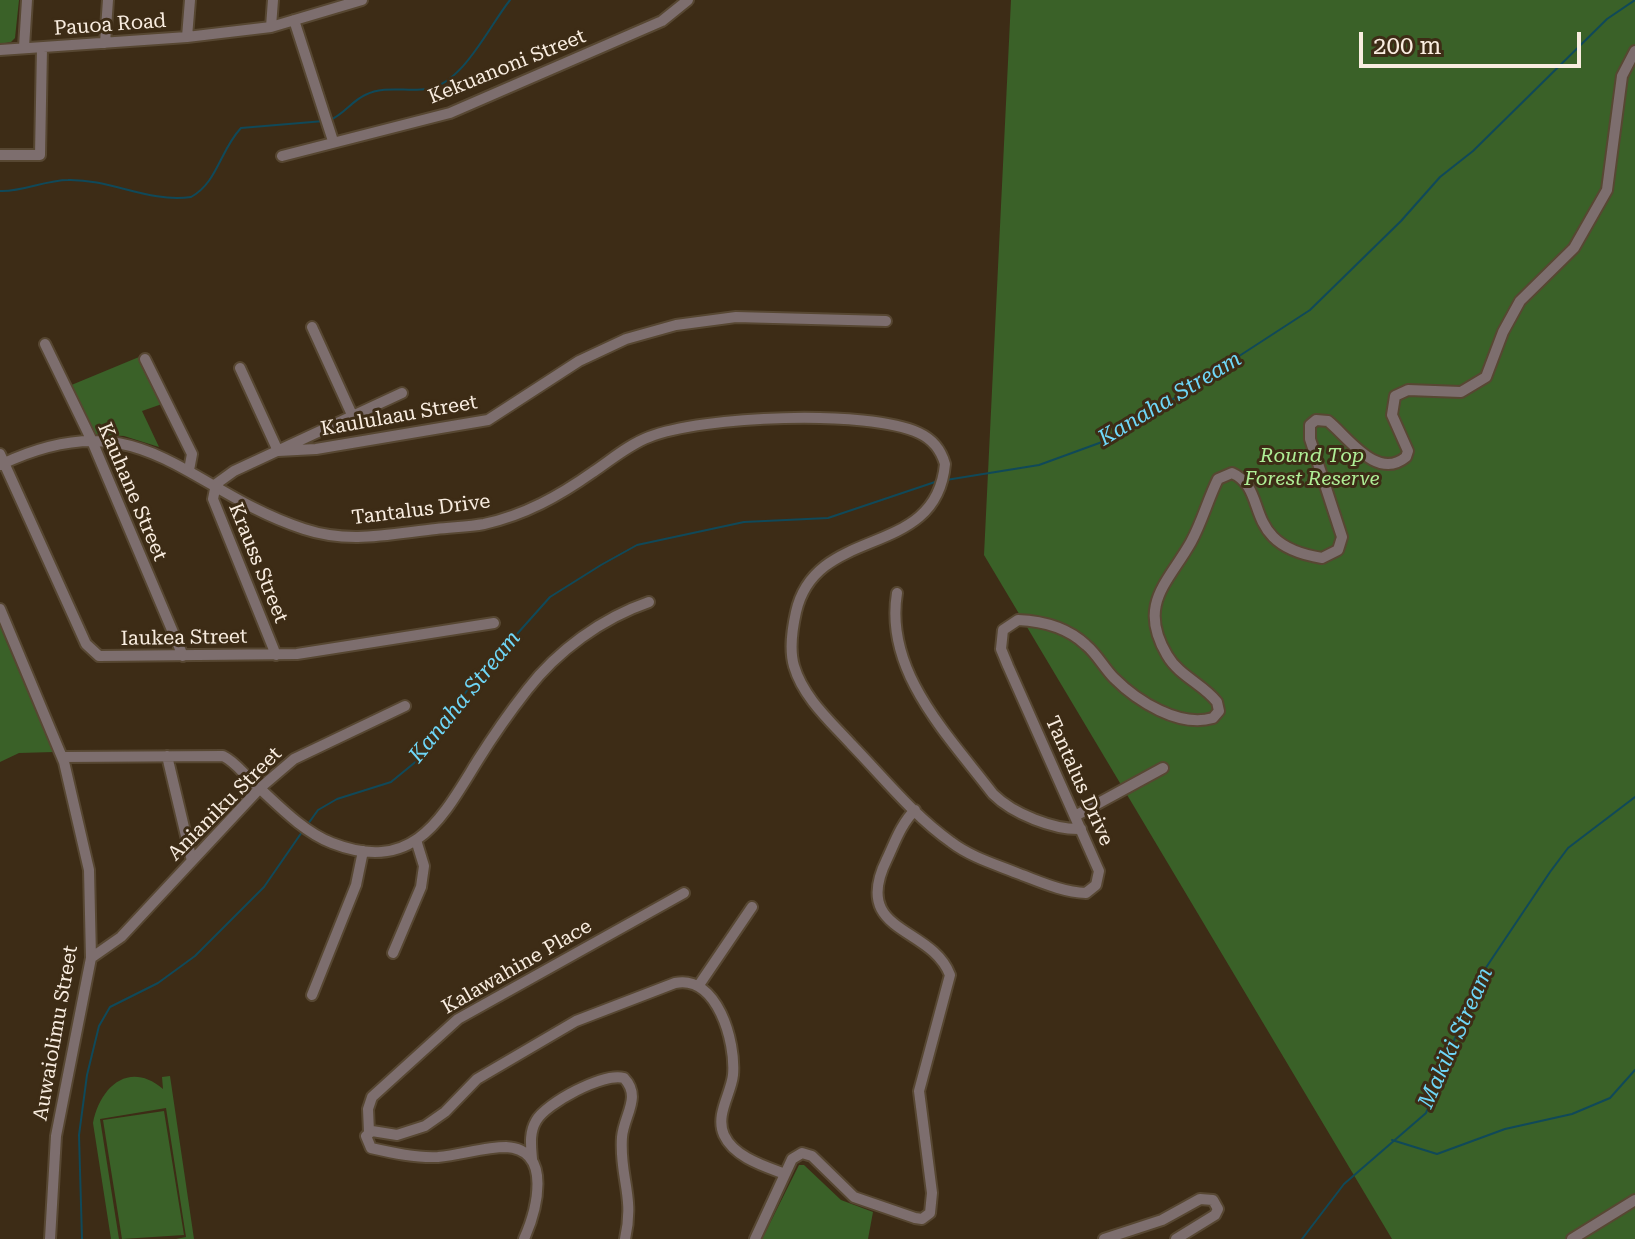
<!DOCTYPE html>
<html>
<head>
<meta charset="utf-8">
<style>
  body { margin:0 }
  #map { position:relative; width:1635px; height:1239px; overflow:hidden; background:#3d2c16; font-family:"Roboto Serif",serif }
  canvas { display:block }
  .scale { position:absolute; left:1359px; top:32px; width:222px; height:36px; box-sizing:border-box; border:4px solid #f9ede0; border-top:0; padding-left:10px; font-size:24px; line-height:28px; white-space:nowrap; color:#f9ede0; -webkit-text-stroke:6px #3d2c16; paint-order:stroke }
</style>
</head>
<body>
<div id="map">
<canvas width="1635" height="1239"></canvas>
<div class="scale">200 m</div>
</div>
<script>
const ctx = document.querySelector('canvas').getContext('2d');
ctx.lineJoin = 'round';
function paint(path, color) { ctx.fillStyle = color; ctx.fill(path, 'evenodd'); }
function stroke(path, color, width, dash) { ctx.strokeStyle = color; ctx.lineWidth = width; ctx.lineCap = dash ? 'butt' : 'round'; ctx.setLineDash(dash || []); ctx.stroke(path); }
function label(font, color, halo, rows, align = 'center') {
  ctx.font = font + ' "Roboto Serif",serif'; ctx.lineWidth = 6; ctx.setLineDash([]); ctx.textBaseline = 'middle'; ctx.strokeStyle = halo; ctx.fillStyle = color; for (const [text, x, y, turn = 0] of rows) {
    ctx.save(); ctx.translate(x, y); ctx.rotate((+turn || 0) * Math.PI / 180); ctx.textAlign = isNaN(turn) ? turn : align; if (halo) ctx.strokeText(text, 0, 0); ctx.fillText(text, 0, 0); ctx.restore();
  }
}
paint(new Path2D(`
  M0,0H19L15,38L11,42L0,44Z
  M1011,0H1635V1239H1392L984,555Z
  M139,357L162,404L142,411L159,447L124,436L93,434L69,386Z
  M0,625L7,643L54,752L19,753L0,762Z
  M170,1076L194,1239H176L186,1237L166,1108L100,1119L119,1239H111L93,1123C100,1087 129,1060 163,1089L162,1077Z
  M164,1111L184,1235L122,1239L103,1120Z
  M799,1165H804L841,1200L873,1212L868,1239H762Z`), '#3a6128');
stroke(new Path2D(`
  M330,120C343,115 352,101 365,95C385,85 406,92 427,89C463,84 489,26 510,0
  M0,191C23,192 45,180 68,180C111,179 148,203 191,197C218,182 220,150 241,128L324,121
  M946,480L1039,465L1113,438L1310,310L1401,221L1440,177L1473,151L1607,19L1635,0
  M308,824L318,810L337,799L391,782L424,755L468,689L550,597L601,565L637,545L744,522L828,518L935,482
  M1392,1140L1437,1154L1505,1129L1572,1114L1610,1098L1635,1070
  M82,1239L79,1135L87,1075L99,1026L110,1007L158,983L195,956L264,887L302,832
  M1302,1239L1344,1184L1426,1113L1477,981L1550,872L1568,848L1635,797`), '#104959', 2);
const minor = new Path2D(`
  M294,20L333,141
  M271,27L273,0
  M187,37L190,0
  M105,43L108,0
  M24,47L27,0
  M0,50L187,37L271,27L362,0
  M0,155H40L42,48
  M282,156L450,113L662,21L688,0
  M312,327L353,417
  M45,344L92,441L183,656
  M145,359L192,454L189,470
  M240,368L278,451L316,449L488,420L579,361L626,339L676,325L736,317L886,321
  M0,454L86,644L99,656L297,654L494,623
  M0,465C142,397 185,490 304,529C349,544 390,534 436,529C452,527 468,527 484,524C525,515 559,496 593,472C611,460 628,445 649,437C701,416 868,409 919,433C932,439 941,450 945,464C936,561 816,523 796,612C792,630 789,649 794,666C803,697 830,721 851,744C883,777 913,815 951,842C972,858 998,865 1022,875C1043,883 1063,892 1086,893L1096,885L1099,871L1008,666L1001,649L1003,630L1018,620C1042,621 1068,628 1086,645C1097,654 1104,668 1114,678C1137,701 1179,728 1213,718L1219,711L1217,702C1203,684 1179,676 1167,655C1137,604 1168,583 1191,542C1202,522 1208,499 1218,479L1232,473C1271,490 1239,545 1322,558L1338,550L1342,537L1310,439V425L1316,420L1328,421C1348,437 1377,481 1406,457L1408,451L1392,415L1395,396L1408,390L1461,392L1486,377L1503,332L1520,301L1574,248L1607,190L1622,76L1635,51
  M897,593C884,672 949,736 993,794C1013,814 1054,830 1081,829
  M0,609L64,762L89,870L91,958L56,1136L50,1239
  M276,655L213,499L216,484L234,471L402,393
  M167,756L192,861
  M62,757L223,756C236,762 244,775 255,784C277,804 303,832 332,843C414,875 442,818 478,760C493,736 509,713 527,690C557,651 602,618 649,602
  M1075,816L1163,768
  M393,953L421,887L424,866L416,840
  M91,958L121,937L260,788L294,759L405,706
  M699,985L752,907
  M312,995L356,885L363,851
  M369,1132L368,1109L372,1097L458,1019L684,893
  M532,1159C531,1146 529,1133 536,1121C546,1103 604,1072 624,1078C642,1097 624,1115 622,1137C619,1176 635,1196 625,1239
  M524,1239C536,1212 554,1149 506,1147C484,1147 461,1155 438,1157C416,1158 393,1153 371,1148L366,1136L372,1131L397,1135L425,1126L445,1112L477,1079L576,1021L675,983C717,974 736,1042 733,1075C731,1094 715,1115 724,1135C734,1157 764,1166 785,1174
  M755,1239L792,1159L802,1153L812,1156L854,1197L915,1218L922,1219L930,1213L932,1193L919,1091L950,975C931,925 850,934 887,859C895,842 901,824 915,810
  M1104,1239L1162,1220L1200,1199L1213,1200L1218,1209L1215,1215L1176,1239
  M1572,1239L1635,1200`);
stroke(minor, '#574732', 14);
stroke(minor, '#7d6e6e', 10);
label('20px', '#f9ede0', '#3d2c16', [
  ["Pauoa Road",110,25,-4],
  ["Kekuanoni Street",507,67,-22],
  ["Kaululaau Street",399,416,-10],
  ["Kauhane Street",132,492,67],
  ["Tantalus Drive",421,510,-7],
  ["Krauss Street",258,563,68],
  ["Iaukea Street",184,638,-1],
  ["Tantalus Drive",1079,781,66],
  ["Anianiku Street",225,804,-45],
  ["Kalawahine Place",517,967,-30],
  ["Auwaiolimu Street",56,1033,-80]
]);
label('italic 20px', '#afee96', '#3d2c16', [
  ["Round Top",1312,456],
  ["Forest Reserve",1312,479]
]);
label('italic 22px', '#6fd7f8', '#3d2c16', [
  ["Kanaha Stream",1170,399,-31],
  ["Kanaha Stream",465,697,-51],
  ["Makiki Stream",1456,1038,-66]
]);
</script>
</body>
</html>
